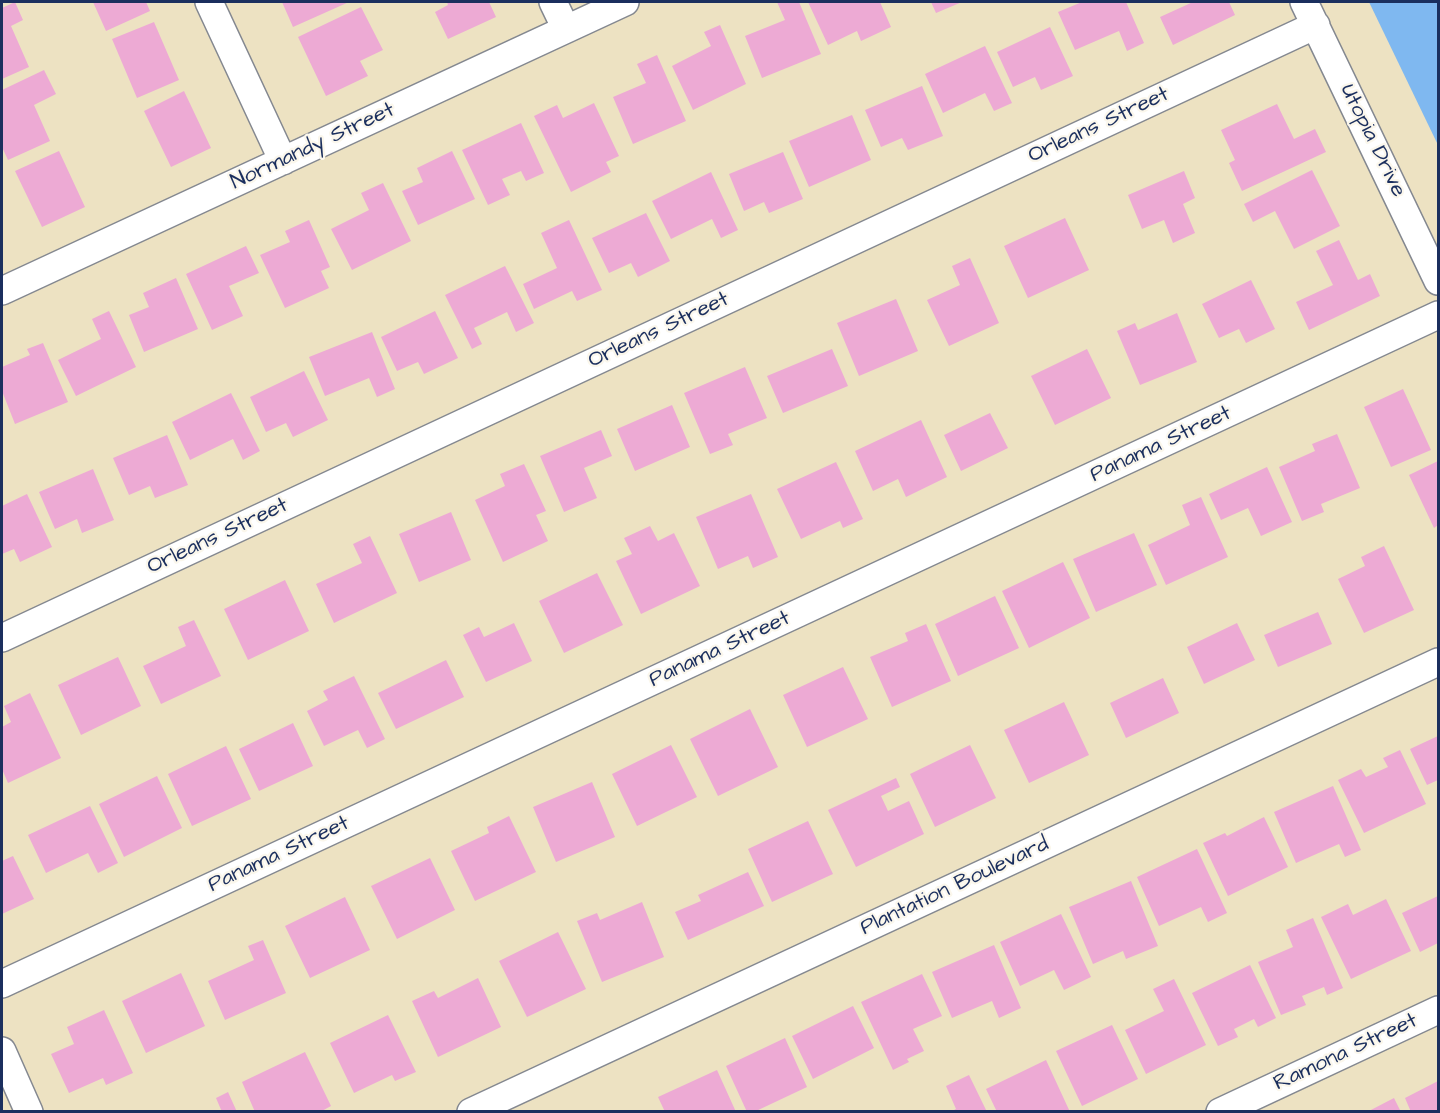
<!DOCTYPE html>
<html>
<head>
<meta charset="utf-8">
<style>
  body { margin:0 }
  #map { position:relative; width:1440px; height:1113px; overflow:hidden; background:#ede2c2; font-family:"Architects Daughter",sans-serif }
  canvas { display:block }
  .frame { position:absolute; inset:0; border:3px solid #1b2f5e; pointer-events:none }
</style>
</head>
<body>
<div id="map">
<canvas width="1440" height="1113"></canvas>
<div class="frame"></div>
</div>
<script>
const ctx = document.querySelector('canvas').getContext('2d');
ctx.lineJoin = 'round';
function paint(path, color) { ctx.fillStyle = color; ctx.fill(path, 'evenodd'); }
function stroke(path, color, width, dash) { ctx.strokeStyle = color; ctx.lineWidth = width; ctx.lineCap = dash ? 'butt' : 'round'; ctx.setLineDash(dash || []); ctx.stroke(path); }
function label(font, color, halo, rows, align = 'center') {
  ctx.font = font + ' "Architects Daughter",sans-serif'; ctx.lineWidth = 4.5; ctx.setLineDash([]); ctx.textBaseline = 'middle'; ctx.strokeStyle = halo; ctx.fillStyle = color; for (const [text, x, y, turn = 0] of rows) {
    ctx.save(); ctx.translate(x, y); ctx.rotate((+turn || 0) * Math.PI / 180); ctx.textAlign = isNaN(turn) ? turn : align; if (halo) ctx.strokeText(text, 0, 0); ctx.fillText(text, 0, 0); ctx.restore();
  }
}
paint(new Path2D(`
  M1369,2H1438V145Z`), '#7fb8f0');
paint(new Path2D(`
  M15,2L23,20L11,26L29,67L2,79V8Z
  M93,2H146L150,11L106,31Z
  M282,2H349L293,27Z
  M447,2H489L496,17L448,39L435,12L448,5Z
  M777,2H799L821,54L762,78L745,36L785,20Z
  M808,2H880L891,27L861,41L857,31L828,45Z
  M931,2H962L936,13Z
  M1082,2H1126L1144,43L1127,51L1119,31L1075,50L1058,12Z
  M1193,2H1229L1235,15L1173,45L1160,17Z
  M361,7L383,50L360,61L368,76L326,96L298,37Z
  M154,22L179,80L137,98L112,39Z
  M720,25L746,84L693,110L672,66L711,46L704,32Z
  M1050,27L1073,76L1041,90L1035,77L1013,87L997,52Z
  M985,46L1012,103L994,111L985,93L943,113L925,74Z
  M657,55L686,121L633,144L613,97L646,83L637,64Z
  M44,70L56,94L34,105L50,141L8,160L2,147V90Z
  M922,86L943,136L908,150L902,138L881,147L865,110Z
  M184,91L211,148L171,167L144,111Z
  M594,103L619,156L606,162L611,172L571,192L534,116L557,105L563,118Z
  M1277,104L1294,139L1315,129L1326,152L1242,191L1229,163L1235,160L1221,130Z
  M852,115L871,160L809,187L789,141Z
  M521,123L544,173L526,181L521,171L502,179L510,195L488,205L462,150Z
  M59,151L85,207L42,227L15,171Z
  M452,151L475,199L418,225L402,191L423,182L417,168Z
  M783,152L803,199L769,213L764,202L744,211L729,174Z
  M1312,170L1340,226L1294,249L1275,211L1253,222L1244,204Z
  M1184,171L1195,198L1183,204L1195,233L1173,243L1164,220L1142,229L1128,195Z
  M711,172L738,230L721,238L712,219L671,239L652,201Z
  M383,183L411,241L352,270L331,229L369,210L361,193Z
  M646,213L670,261L638,277L631,263L609,273L592,238Z
  M1065,218L1089,270L1028,298L1004,246Z
  M309,220L330,267L321,271L329,288L285,308L260,255L290,242L285,231Z
  M569,220L602,290L577,301L572,291L534,309L523,284L557,268L541,233Z
  M1339,240L1358,280L1370,274L1380,296L1309,330L1296,302L1333,285L1316,251Z
  M246,246L259,273L229,286L243,316L212,330L186,274Z
  M970,258L999,323L949,346L927,300L960,285L952,266Z
  M505,266L534,323L516,332L507,312L474,328L482,344L472,349L445,295Z
  M176,278L198,329L144,352L129,315L149,307L143,293Z
  M1251,280L1275,329L1246,343L1239,329L1219,338L1202,304Z
  M896,299L918,351L859,376L837,323Z
  M109,311L136,367L76,396L58,360L101,339L92,319Z
  M435,311L458,358L424,374L418,362L397,371L381,337Z
  M1177,313L1197,362L1140,385L1117,331L1135,323L1138,330Z
  M372,332L395,389L377,397L369,378L325,396L309,357Z
  M43,343L68,402L15,424L2,391V367L30,355L27,349Z
  M832,349L848,386L783,413L767,376Z
  M1087,349L1111,398L1055,425L1031,376Z
  M745,367L767,418L728,434L733,445L710,454L684,393Z
  M304,371L328,420L293,437L286,423L266,432L250,397Z
  M1403,389L1431,450L1391,467L1364,407Z
  M231,393L260,451L243,460L233,439L190,460L172,422Z
  M672,405L690,447L635,471L617,429Z
  M990,413L1008,448L961,471L944,435Z
  M921,420L947,477L906,497L898,479L873,491L855,451Z
  M601,430L612,456L584,468L597,498L564,512L540,456Z
  M1337,434L1360,488L1321,504L1324,512L1302,521L1279,467L1315,451L1312,444Z
  M167,435L188,485L155,498L150,486L129,495L113,458Z
  M1438,461V525L1434,528L1409,475Z
  M836,462L863,519L843,528L840,521L801,539L777,489Z
  M524,464L546,511L536,515L548,541L503,562L475,500L505,486L500,474Z
  M1267,467L1292,522L1261,536L1248,508L1221,520L1209,494Z
  M93,469L114,520L82,533L77,519L55,529L39,492Z
  M27,494L52,547L20,562L14,549L2,554V506Z
  M751,494L778,557L753,568L748,556L718,569L696,517Z
  M1201,497L1228,557L1166,585L1148,545L1190,525L1182,505Z
  M451,512L471,560L419,582L399,534Z
  M650,526L658,541L674,533L700,586L641,614L616,561L632,554L624,538Z
  M1134,533L1157,585L1096,612L1073,559Z
  M370,536L397,593L334,623L316,584L362,563L353,544Z
  M1384,546L1414,610L1364,633L1338,579L1365,566L1361,557Z
  M1063,562L1090,618L1029,648L1002,591Z
  M597,573L623,625L564,653L539,601Z
  M285,580L309,631L248,660L224,609Z
  M995,596L1019,648L958,676L935,624Z
  M1318,612L1332,644L1278,667L1264,635Z
  M194,620L221,676L161,704L143,666L186,646L178,627Z
  M514,623L532,661L486,682L463,635L479,627L484,637Z
  M1237,623L1255,660L1204,684L1187,647Z
  M926,624L951,681L892,707L870,657L908,641L905,633Z
  M118,657L141,706L81,735L58,685Z
  M446,660L464,697L396,729L378,693Z
  M843,667L868,719L807,747L783,695Z
  M354,676L385,739L367,748L358,730L324,746L307,711L328,700L323,691Z
  M1163,678L1179,713L1126,738L1110,703Z
  M30,693L61,758L8,783L2,769V727L11,722L4,706Z
  M1064,702L1089,755L1029,783L1004,730Z
  M750,709L778,767L718,796L690,739Z
  M293,723L313,766L259,791L239,749Z
  M1438,736V780L1427,785L1410,749Z
  M671,745L697,797L637,826L612,774Z
  M970,745L996,798L935,827L910,774Z
  M226,746L251,799L192,826L168,774Z
  M1400,750L1426,804L1364,833L1338,780L1361,769L1366,777L1388,767L1383,758Z
  M157,776L182,828L124,857L99,804Z
  M896,778L900,787L881,796L888,811L909,801L924,834L856,867L828,810Z
  M592,782L615,837L556,862L533,807Z
  M1333,786L1361,850L1345,857L1339,844L1296,863L1274,812Z
  M90,806L118,863L98,873L88,853L46,873L28,835Z
  M509,816L536,872L475,901L451,851L489,833L487,827Z
  M1264,817L1288,867L1228,896L1203,843L1225,833L1227,836Z
  M808,821L833,874L772,902L748,849Z
  M1197,849L1227,913L1208,922L1201,907L1159,926L1137,877Z
  M13,856L34,899L2,914V861Z
  M430,858L455,910L397,939L371,886Z
  M748,872L764,906L688,940L675,912L701,901L698,895Z
  M1131,881L1158,946L1126,959L1123,951L1093,964L1069,907Z
  M1438,896V935L1437,936L1438,943L1420,952L1402,913Z
  M345,897L370,950L310,978L285,926Z
  M1386,899L1411,951L1351,979L1321,917L1348,904L1353,915Z
  M642,902L664,957L602,982L577,921L597,913L600,920Z
  M1061,914L1091,977L1064,990L1054,970L1020,986L1000,942Z
  M1313,918L1343,988L1327,995L1324,987L1302,996L1306,1005L1281,1015L1258,962L1293,947L1286,930Z
  M558,932L586,989L527,1017L499,961Z
  M263,940L286,993L225,1020L208,981L254,960L248,946Z
  M994,945L1021,1008L999,1018L992,1001L952,1018L932,972Z
  M1250,965L1276,1018L1258,1027L1254,1019L1234,1029L1238,1037L1218,1046L1192,993Z
  M181,973L205,1026L146,1053L122,1001Z
  M922,974L942,1016L913,1029L924,1051L907,1059L909,1062L893,1070L861,1002Z
  M478,978L501,1027L438,1057L412,1001L434,991L438,998Z
  M1174,979L1206,1045L1146,1074L1125,1030L1164,1011L1153,989Z
  M853,1006L874,1048L813,1079L792,1036Z
  M104,1010L133,1073L106,1085L103,1078L69,1093L51,1054L74,1044L67,1027Z
  M388,1015L416,1072L395,1081L392,1075L354,1093L330,1043Z
  M1112,1025L1138,1079L1082,1106L1056,1051Z
  M785,1038L807,1087L754,1112H747L726,1066Z
  M305,1052L331,1106L320,1112H255L242,1082Z
  M1046,1060L1070,1112H997L986,1089Z
  M717,1070L736,1112H665L658,1097Z
  M969,1075L987,1112H950L956,1109L946,1086Z
  M1438,1081V1112H1411L1405,1098Z
  M228,1092L237,1112H222L216,1098Z
  M1394,1098L1401,1112H1367Z`), '#edaad4');
const minor = new Path2D(`
  M209,2L283,161
  M553,2L566,29
  M1304,2L1438,281
  M2,291L625,2
  M2,638L1316,25
  M2,984L1438,315
  M2,1051L29,1112
  M471,1112L1438,662
  M1220,1112L1438,1010`);
stroke(minor, '#848890', 30);
stroke(minor, '#fff', 27);
label('22px', '#1b2f5e', '#fbf7ec', [
  ["Orleans Street",1099,126,-25],
  ["Utopia Drive",1372,141,64],
  ["Normandy Street",313,147,-25],
  ["Orleans Street",659,331,-25],
  ["Panama Street",1161,445,-25],
  ["Orleans Street",218,537,-25],
  ["Panama Street",720,650,-25],
  ["Panama Street",279,855,-25],
  ["Plantation Boulevard",955,887,-25],
  ["Ramona Street",1346,1053,-25]
]);
</script>
</body>
</html>
